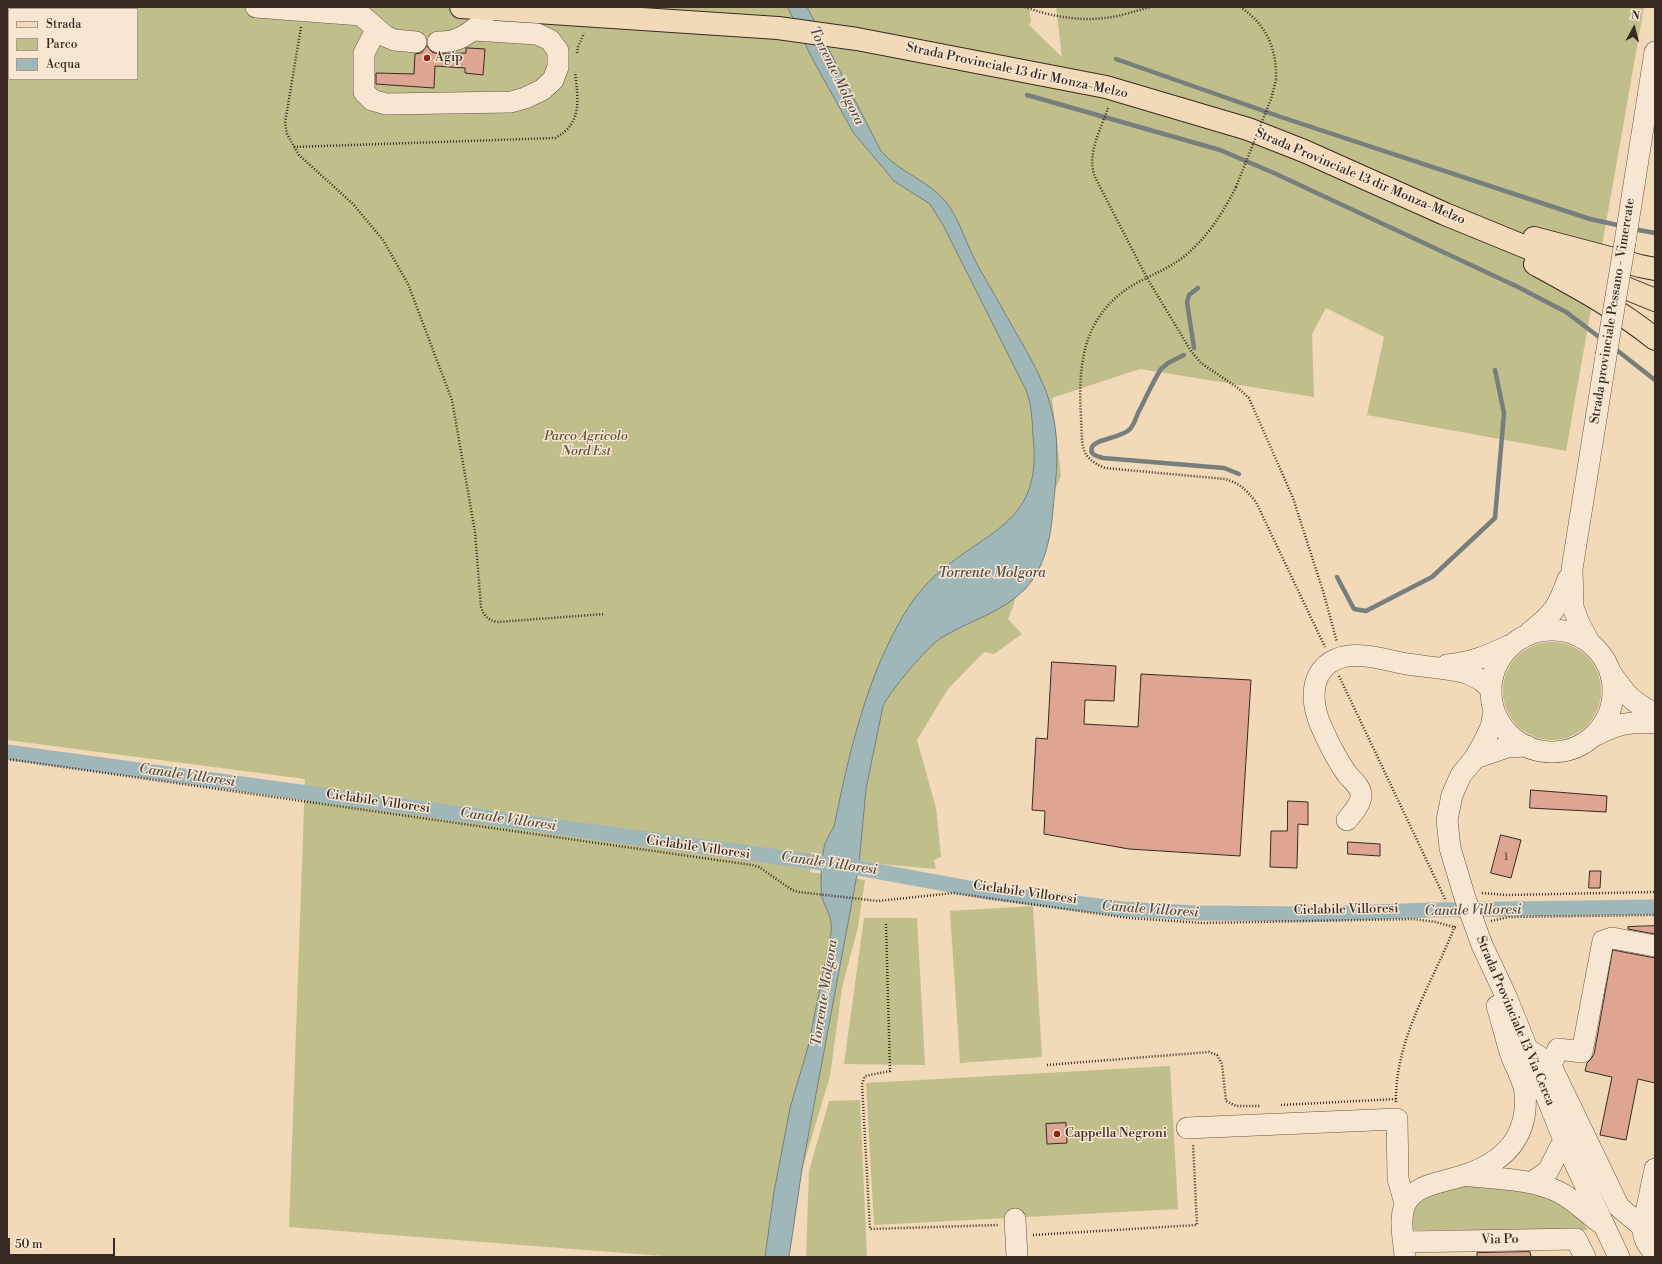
<!DOCTYPE html>
<html>
<head>
<meta charset="utf-8">
<style>
  body { margin:0 }
  #map { position:relative; width:1662px; height:1264px; overflow:hidden; background:#f2d9b8; font-family:"Libre Bodoni",serif }
  canvas { display:block }
  .frame { position:absolute; inset:0; border:8px solid #382a23; pointer-events:none }
  .legend { position:absolute; left:8px; top:8px; width:130px; height:72px; box-sizing:border-box; background:#f7e6d1; border:1px solid #ab9b8b; margin:0; padding:5px 7px; list-style:none; font-size:12px; color:#382a23 }
  .legend li { display:flex; align-items:center; gap:8px; height:20px }
  .legend b { width:20px; border:1px solid #ab9b8b }
  .north { position:absolute; left:1614px; top:8px; width:40px; height:40px; -webkit-text-stroke:3px #f7e6d1; paint-order:stroke; rotate:7deg; font-size:11px; font-weight:700; line-height:16px; text-align:center; color:#382a23 }
  .north::after { content:''; display:block; margin:auto; width:14px; height:18px; background:#382a23; clip-path:polygon(50% 0,100% 100%,50% 72%,0 100%) }
  .scale { position:absolute; left:8px; top:1238px; width:107px; height:18px; box-sizing:border-box; border:2px solid #382a23; border-top:0; padding-left:5px; font-size:12px; line-height:14px; white-space:nowrap; color:#382a23; -webkit-text-stroke:3px #f7e6d1; paint-order:stroke }
</style>
</head>
<body>
<div id="map">
<canvas width="1662" height="1264"></canvas>
<div class="frame"></div>
<ul class="legend">
<li><b style="height:5px;background:#f2d9b8"></b>Strada</li>
<li><b style="height:11px;background:#c0be8a"></b>Parco</li>
<li><b style="height:11px;background:#a0b7ba"></b>Acqua</li>
</ul>
<div class="north">N</div>
<div class="scale">50 m</div>
</div>
<script>
const ctx = document.querySelector('canvas').getContext('2d');
ctx.lineJoin = 'round';
function paint(path, color) { ctx.fillStyle = color; ctx.fill(path, 'evenodd'); }
function stroke(path, color, width, dash) { ctx.strokeStyle = color; ctx.lineWidth = width; ctx.lineCap = dash ? 'butt' : 'round'; ctx.setLineDash(dash || []); ctx.stroke(path); }
function label(font, color, halo, rows, align = 'center') {
  ctx.font = font + ' "Libre Bodoni",serif'; ctx.lineWidth = 3; ctx.setLineDash([]); ctx.textBaseline = 'middle'; ctx.strokeStyle = halo; ctx.fillStyle = color; for (const [text, x, y, turn = 0] of rows) {
    ctx.save(); ctx.translate(x, y); ctx.rotate((+turn || 0) * Math.PI / 180); ctx.textAlign = isNaN(turn) ? turn : align; if (halo) ctx.strokeText(text, 0, 0); ctx.fillText(text, 0, 0); ctx.restore();
  }
}
paint(new Path2D(`
  M7,7H1029L1031,21L1029,25L1062,57L1056,7H1644L1566,451L1367,415L1384,337L1326,308L1312,334L1314,397L1140,369L1052,398L1061,476L1047,508L1018,589L1013,607L1008,619L1022,634L994,654L984,652L948,689L917,740L936,808L941,857L934,860L936,869L879,864L811,852L810,872L865,880L858,927L842,988L830,1076L790,1210L787,1257H676L289,1227L305,779L7,740ZM9,9H137V79H9Z
  M1503 691a49 49 0 1 1 98 0a49 49 0 1 1-98 0Z
  M1033,906L1042,1057L960,1063L950,911Z
  M864,918H917L925,1065L844,1064Z
  M1170,1066L1178,1209L874,1225L866,1083Z
  M860,1100L867,1257H806L809,1171L829,1101Z
  M1472,1183L1554,1197L1581,1219L1588,1230H1410C1412,1216 1414,1206 1425,1197Z`), '#c0be8a');
const water = new Path2D(`
  M788,7H807L881,151C900,173 928,180 946,202C959,218 967,246 977,264C990,286 1002,309 1015,331C1030,357 1047,385 1053,416C1060,446 1056,478 1053,509C1051,537 1045,568 1025,589C1002,613 968,621 941,638C927,647 890,691 883,706L866,789L859,864L802,1169L789,1257H765L774,1192L790,1108L808,1047L830,939C832,930 832,921 828,912C826,907 823,902 822,897C821,890 821,883 821,876C822,864 822,849 827,839C830,832 834,829 835,822C849,754 865,684 899,623C909,605 921,588 937,574C990,528 1043,522 1033,436C1032,420 1032,406 1026,390L943,225L930,204L894,181L853,132L812,58Z`);
paint(water, '#a0b7ba');
stroke(water, '#767f7e', 1);
stroke(new Path2D(`
  M1116,59L1281,117L1590,219L1622,226
  M1027,95L1220,150L1274,173L1518,287L1566,312L1603,340
  M1633,229L1655,233
  M1194,348L1187,302L1189,295L1198,288
  M1614,348L1655,380
  M1184,355L1168,363L1161,369C1152,383 1146,398 1138,413C1136,418 1134,425 1130,429C1122,438 1095,439 1092,447C1089,455 1097,456 1103,458L1224,468L1239,474
  M1337,577L1354,609L1366,611L1432,577L1495,518L1504,413L1495,370`), '#767f7e', 4.5);
stroke(new Path2D(`
  M7,752L859,868L995,893L1123,909L1196,913L1316,914L1432,910L1655,907`), '#a0b7ba', 15);
const building = new Path2D(`
  M427,46L432,52L438,54L466,53V48H468L485,49L483,75L465,73V68L435,66L434,88L376,84V73L414,74L415,54L421,53Z
  M1052,662L1116,666L1114,701L1085,700L1084,724L1138,727L1141,674L1251,680L1240,856L1129,849L1044,834L1045,811L1032,810L1036,738L1047,739Z
  M1531,790L1607,796L1606,812L1530,808Z
  M1288,801L1308,802V825L1298,824L1297,868L1270,867L1271,831H1287Z
  M1501,835L1521,840L1511,878L1491,873Z
  M1348,842L1380,844V856L1348,854Z
  M1590,871H1601L1600,888H1589Z
  M1655,926V934L1628,929V927Z
  M1613,950L1655,958V1083L1638,1079L1626,1140L1600,1135L1612,1077L1585,1071L1587,1063L1591,1059L1594,1054Z
  M1066,1123L1067,1143L1047,1144L1046,1124Z
  M1530,1252L1531,1257H1477V1253Z`);
paint(building, '#dfa593');
stroke(building, '#382a23', 1);
const minor = new Path2D(`
  M256,7L361,15L385,36L394,40L416,42
  M376,30L364,53V92L372,100L386,104L511,102L525,98L542,90L553,80L558,67V51L550,40L537,34L473,30
  M438,42C458,43 468,34 483,22
  M1625,242L1655,52
  M1491 691a61 61 0 1 1 122 0a61 61 0 1 1-122 0Z
  M1529,633C1554,613 1557,609 1568,579
  M1589,642L1579,623L1573,607L1572,569L1606,356
  M1447,665C1472,662 1486,657 1508,646
  M1611,673C1625,693 1632,703 1655,713
  M1494,712L1491,727L1484,742L1475,758L1461,775L1452,795L1447,820L1450,848L1465,898L1482,945L1506,996L1564,1140L1619,1257
  M1594,736C1617,724 1629,721 1655,723
  M1475,758L1507,747L1527,746
  M1347,820C1352,814 1362,803 1361,794C1360,786 1352,780 1347,774C1337,760 1328,742 1321,726C1304,687 1318,651 1365,656C1379,657 1393,662 1407,664C1427,667 1447,668 1467,673L1481,680L1491,689
  M1527,1049L1540,1057L1551,1066L1619,1207L1643,1227L1655,1229
  M1551,1066L1558,1049L1582,1052L1603,941L1612,938L1655,946
  M1187,1128L1397,1119L1398,1179L1405,1203
  M1655,1169L1643,1227C1643,1238 1647,1245 1655,1253
  M1464,1175C1495,1179 1530,1178 1559,1192C1573,1199 1586,1212 1599,1222
  M1531,1183L1548,1171L1564,1140
  M1015,1219L1017,1257
  M1404,1242L1576,1239L1585,1257
  M1405,1257C1404,1240 1398,1218 1406,1203C1415,1184 1444,1182 1462,1176C1503,1163 1529,1138 1525,1092C1523,1079 1516,1068 1511,1055C1506,1039 1502,1022 1497,1006`);
const major = new Path2D(`
  M461,7L778,28L857,39L1106,87L1248,129L1304,151L1445,214L1655,300
  M1534,238L1640,266L1655,269
  M1535,264C1577,287 1618,309 1655,339`);
stroke(minor, '#665648', 22);
stroke(major, '#382a23', 24);
stroke(new Path2D(`
  M1025,7C1053,17 1082,22 1112,17C1125,15 1138,10 1151,7
  M1240,7C1266,24 1277,48 1276,80
  M301,27L285,123L287,134L299,155L353,204L383,240L408,284L452,400L475,532L481,607C484,616 488,620 497,622L605,614
  M577,53L578,47L584,33
  M1108,108C1101,129 1086,155 1095,177L1147,278L1191,351L1201,363L1238,388L1249,398L1293,498L1323,591L1337,642
  M294,147L555,138C583,124 578,98 575,72
  M1236,187C1223,213 1208,236 1186,255C1170,268 1151,275 1133,285C1082,316 1078,365 1081,418C1083,444 1078,457 1105,468L1225,479C1241,484 1245,489 1256,502L1325,647
  M1339,676L1446,901
  M7,759L752,865L759,867L792,890L799,892L878,901L953,893L1129,918L1203,923L1413,919L1436,922L1457,928
  M1482,893L1506,895L1655,892
  M1491,921L1509,917L1655,915
  M886,924L890,1071L865,1076L862,1084L870,1229L998,1225
  M1047,1065L1209,1052L1217,1055L1222,1064L1226,1101L1236,1106H1260
  M1396,1102C1395,1038 1432,984 1455,926
  M1281,1105L1396,1099
  M1033,1235L1197,1225L1193,1144`), '#382a23', 2.5, [1, 2]);
stroke(minor, '#f7e6d1', 21);
stroke(major, '#f2d9b8', 22);
const minorBridge = new Path2D(`
  M1606,356L1625,242`);
stroke(minorBridge, '#665648', 22, []);
stroke(new Path2D(`
  M1236,187L1271,99L1276,80`), '#382a23', 2.5, [1, 2]);
stroke(minorBridge, '#f7e6d1', 21);
for (const [x, y, r, color] of [
  [427,58,4,"#8f2418"],
  [1057,1134,4,"#8f2418"]
]) { const dot = new Path2D(); dot.arc(x, y, r, 0, 2 * Math.PI); ctx.fillStyle = color; ctx.fill(dot); stroke(dot, '#f7e6d1', 1.5); }
label('11px', '#62493f', null, [
  ["1",1506,857]
]);
label('13px', '#382a23', '#f7e6d1', [
  ["Agip",435,58],
  ["Cappella Negroni",1065,1134]
], 'left');
label('13px', '#382a23', '#f7e6d1', [
  ["Strada Provinciale 13 dir Monza-Melzo",1017,71,12],
  ["Strada Provinciale 13 dir Monza-Melzo",1360,177,23],
  ["Strada provinciale Pessano - Vimercate",1613,311,-81],
  ["Ciclabile Villoresi",378,802,8],
  ["Ciclabile Villoresi",698,848,8],
  ["Ciclabile Villoresi",1025,893,8],
  ["Ciclabile Villoresi",1346,910,-1],
  ["Strada Provinciale 13 Via Cerca",1515,1021,67],
  ["Via Po",1500,1240,-1]
]);
label('italic 13px', '#5a4f3d', '#f7e6d1', [
  ["Parco Agricolo",586,437],
  ["Nord Est",586,452]
]);
label('italic 14px', '#524d49', '#f7e6d1', [
  ["Torrente Molgora",836,76,64],
  ["Torrente Molgora",992,574],
  ["Canale Villoresi",187,776,8],
  ["Canale Villoresi",508,820,8],
  ["Canale Villoresi",829,864,8],
  ["Canale Villoresi",1150,910,4],
  ["Canale Villoresi",1473,911,-1],
  ["Torrente Molgora",825,993,-81]
]);
</script>
</body>
</html>
